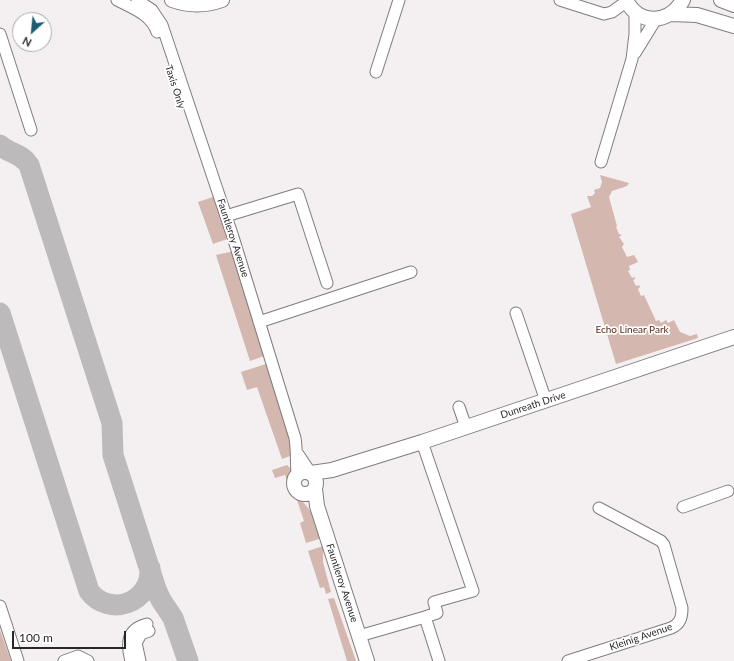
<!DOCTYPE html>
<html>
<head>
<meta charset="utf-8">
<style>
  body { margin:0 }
  #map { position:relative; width:734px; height:661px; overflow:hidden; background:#f4f0f2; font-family:Lato,sans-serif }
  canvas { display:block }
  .north { position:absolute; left:12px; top:12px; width:40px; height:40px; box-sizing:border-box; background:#fff; border:1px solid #a9a9a9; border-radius:50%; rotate:207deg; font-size:11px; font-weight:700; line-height:16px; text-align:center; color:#292828 }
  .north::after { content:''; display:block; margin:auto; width:14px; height:18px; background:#1b6072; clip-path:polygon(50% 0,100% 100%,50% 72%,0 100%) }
  .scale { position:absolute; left:12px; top:631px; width:114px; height:18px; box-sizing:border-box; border:2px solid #292828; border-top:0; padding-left:5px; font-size:12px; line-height:14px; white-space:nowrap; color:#292828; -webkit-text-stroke:3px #fff; paint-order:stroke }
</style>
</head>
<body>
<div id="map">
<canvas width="734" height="661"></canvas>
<div class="north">N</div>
<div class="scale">100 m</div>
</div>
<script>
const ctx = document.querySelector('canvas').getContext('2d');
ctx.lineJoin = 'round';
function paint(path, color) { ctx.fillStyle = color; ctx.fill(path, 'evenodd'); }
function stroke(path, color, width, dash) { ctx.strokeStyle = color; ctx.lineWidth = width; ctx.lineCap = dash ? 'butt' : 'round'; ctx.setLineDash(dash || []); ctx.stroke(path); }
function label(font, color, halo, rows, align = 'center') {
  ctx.font = font + ' Lato,sans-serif'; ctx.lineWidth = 3.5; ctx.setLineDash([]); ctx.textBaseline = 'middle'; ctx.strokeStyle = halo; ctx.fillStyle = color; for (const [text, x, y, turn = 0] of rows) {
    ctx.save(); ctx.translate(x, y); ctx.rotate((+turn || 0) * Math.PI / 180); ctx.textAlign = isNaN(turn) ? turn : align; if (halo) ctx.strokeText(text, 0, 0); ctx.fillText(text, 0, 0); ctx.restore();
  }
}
paint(new Path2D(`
  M600,175L629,183L627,186L612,191L609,197L617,226L616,227L619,234L622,235L619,237L624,244L622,247L627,257L634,255L638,262L629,266L630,270L628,271L632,278L635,277V279L633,280L636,286L639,285L640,287L638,289L641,296L644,295L656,321L659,320L661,323L666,320L668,323L674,320L680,332L690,336L697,334L698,338L616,364L571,214L591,207L587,196H592L595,193L594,190L600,188L602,182Z
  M219,195L233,237L213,244L198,202Z
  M234,251L267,355L250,361L216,255Z
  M269,363L294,447L293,455L282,459L257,387L247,390L241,372Z
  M287,465L291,469V477L287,480L285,475L275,478L272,470Z
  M296,497C311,505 315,522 322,538L306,543L300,523L304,521Z
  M323,546V562L331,592L326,594L324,587L320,588L308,551Z
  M334,598L354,655L356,661H347L328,599Z
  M0,630L11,661H0Z`), '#d4b7ae');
stroke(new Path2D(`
  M0,145C10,154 21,153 29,165L112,423L113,455L156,589L161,600L173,618L188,661
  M0,313L89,591C109,618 152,603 150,568`), '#bdbabc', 21);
const minor = new Path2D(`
  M117,0C132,8 151,14 157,32
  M137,0L152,10L162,25L233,237L295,438C297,450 296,462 297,474
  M560,0L604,14L612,12L627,1
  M0,34L31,130
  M635,53L656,19
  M376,72L399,0
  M601,162L632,59L635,34V12
  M226,216L298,194L327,283
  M516,313L546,401
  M259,322L411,272
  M459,407L466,427
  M422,442L473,591L434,602L437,613L425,617L439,661
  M298,454L310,472
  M683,507L728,491
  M0,606L18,661
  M359,636L425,617
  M64,661L78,656L88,661
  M131,661C126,643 127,629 147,624
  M140,661L136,643L141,634L149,631
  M568,661L671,628C680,624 682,618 682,608L664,545L661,541L599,508`);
const major = new Path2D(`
  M172,0C190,6 204,6 222,0
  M626,0C639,26 669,24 683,0
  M721,0L734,5
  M671,14L697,15L734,26
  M294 483a11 11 0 1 1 22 0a11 11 0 1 1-22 0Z
  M311,473L332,470L422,442L734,337
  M315,489L317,506L367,661`);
stroke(minor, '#807c7e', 13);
stroke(major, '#807c7e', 16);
stroke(minor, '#fff', 11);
stroke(major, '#fff', 14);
label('10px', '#292828', '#fff', [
  ["Taxis Only",175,87,72],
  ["Fauntleroy Avenue",233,238,72],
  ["Dunreath Drive",533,405,-18],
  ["Fauntleroy Avenue",342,583,72],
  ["Kleinig Avenue",641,637,-19]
]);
label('10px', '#582a1b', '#fff', [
  ["Echo Linear Park",632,330]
]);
</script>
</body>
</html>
